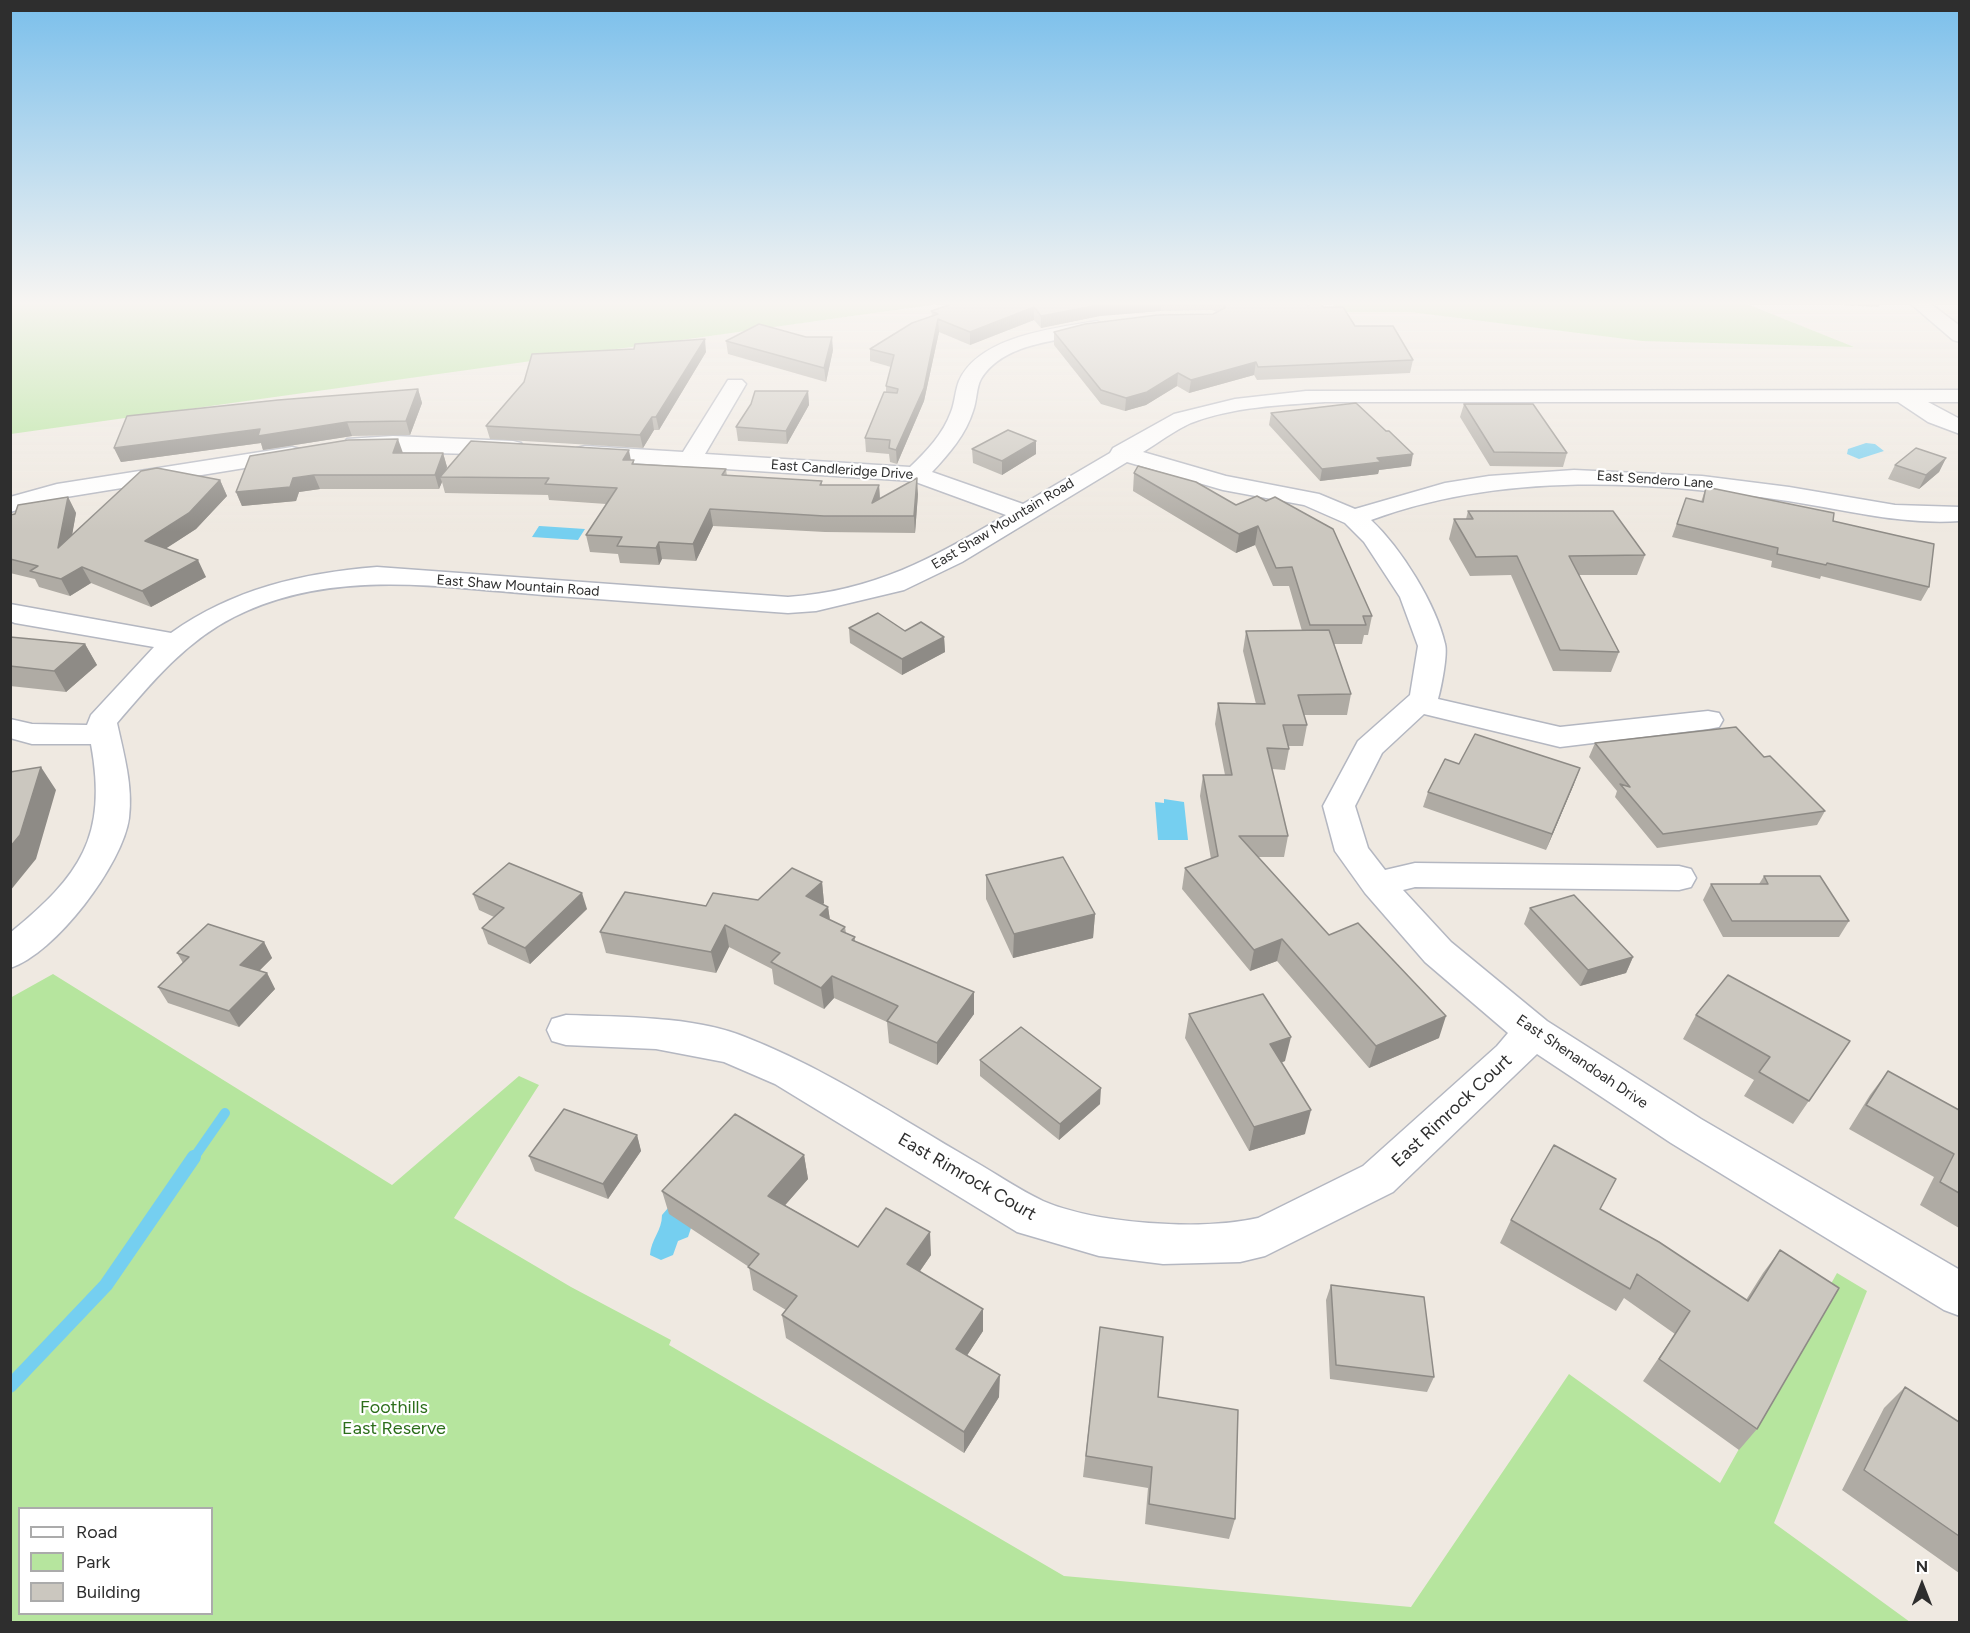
<!DOCTYPE html>
<html>
<head>
<meta charset="utf-8">
<style>
  body { margin:0 }
  #map { position:relative; width:1970px; height:1633px; overflow:hidden; background:#efe9e1; font-family:Figtree,sans-serif }
  canvas { display:block }
  .frame { position:absolute; inset:0; border:12px solid #2e2e2e; pointer-events:none }
  .legend { position:absolute; left:18px; top:1507px; width:195px; height:108px; box-sizing:border-box; background:#fff; border:2px solid #ababab; margin:0; padding:8px 10px; list-style:none; font-size:18px; color:#2e2e2e }
  .legend li { display:flex; align-items:center; gap:12px; height:30px }
  .legend b { width:30px; border:2px solid #ababab }
  .north { position:absolute; left:1892px; top:1555px; width:60px; height:60px; -webkit-text-stroke:4px #fff; paint-order:stroke; rotate:0deg; font-size:16px; font-weight:700; line-height:24px; text-align:center; color:#2e2e2e }
  .north::after { content:''; display:block; margin:auto; width:21px; height:27px; background:#2e2e2e; clip-path:polygon(50% 0,100% 100%,50% 72%,0 100%) }
</style>
</head>
<body>
<div id="map">
<canvas width="1970" height="1633"></canvas>
<div class="frame"></div>
<ul class="legend">
<li><b style="height:8px;background:#fff"></b>Road</li>
<li><b style="height:16px;background:#b6e59e"></b>Park</li>
<li><b style="height:16px;background:#cbc7bf"></b>Building</li>
</ul>
<div class="north">N</div>
</div>
<script>
const ctx = document.querySelector('canvas').getContext('2d');
ctx.lineJoin = 'round';
function paint(path, color) { ctx.fillStyle = color; ctx.fill(path, 'evenodd'); }
function stroke(path, color, width, dash) { ctx.strokeStyle = color; ctx.lineWidth = width; ctx.lineCap = dash ? 'butt' : 'round'; ctx.setLineDash(dash || []); ctx.stroke(path); }
function label(font, color, halo, rows, align = 'center') {
  ctx.font = font + ' Figtree,sans-serif'; ctx.lineWidth = 4.5; ctx.setLineDash([]); ctx.textBaseline = 'middle'; ctx.strokeStyle = halo; ctx.fillStyle = color; for (const [text, x, y, turn = 0] of rows) {
    ctx.save(); ctx.translate(x, y); ctx.rotate((+turn || 0) * Math.PI / 180); ctx.textAlign = isNaN(turn) ? turn : align; if (halo) ctx.strokeText(text, 0, 0); ctx.fillText(text, 0, 0); ctx.restore();
  }
}
paint(new Path2D(`
  M10,304H938L11,434Z
  M1332,304H1747L1854,347L1642,341L1410,312H1342Z
  M53,974L392,1185L519,1076L539,1085L454,1218L571,1287L671,1340L669,1345L1064,1576L1411,1607L1569,1374L1720,1483L1837,1273L1867,1291L1774,1523L1910,1622H11L10,998ZM20,1508H212V1614H20Z`), '#b6e59e');
paint(new Path2D(`
  M1866,443L1875,444L1884,451L1859,459L1847,454L1848,449Z
  M539,526H540L585,529L578,540L532,537Z
  M1164,799L1184,802L1188,840H1158L1155,802L1164,803Z
  M668,1208L691,1228L688,1237L678,1241L673,1255L661,1260L650,1255C651,1239 662,1231 662,1215Z`), '#75cff0');
stroke(new Path2D(`
  M193,1159L225,1113`), '#75cff0', 10);
stroke(new Path2D(`
  M10,1386L106,1285L194,1157`), '#75cff0', 14);
const minor = new Path2D(`
  M1911,304H1931L1960,326V342L1953,340Z
  M1097,321L1107,327L1104,331C1065,341 1005,340 981,379C976,388 977,401 973,411C966,434 949,454 932,472L1023,504L1110,453L1113,448L1174,414L1235,399L1306,391L1960,390V402H1928L1960,419V434L1928,422L1898,402H1325C1281,405 1232,407 1191,423C1175,430 1158,443 1143,452L1226,476L1319,494L1355,509L1445,483L1489,476L1574,470L1702,476L1789,487L1895,505L1960,507V521C1901,525 1846,510 1788,501C1650,481 1505,471 1371,520C1401,548 1436,604 1445,644C1448,654 1441,689 1438,699L1560,727L1708,711L1719,713L1723,720L1719,727L1708,729L1560,747L1424,714L1382,753L1355,806L1368,848L1385,870L1415,863L1679,866L1691,869L1696,878L1691,887L1679,890L1415,887L1403,890L1451,942L1547,1021L1701,1119L1960,1270V1316L1944,1310L1671,1143L1537,1054L1393,1192L1265,1256L1240,1262L1163,1264L1099,1256L1017,1232L775,1084L724,1062L656,1049L566,1045L552,1041L547,1030L552,1019L566,1015C621,1017 694,1016 745,1037C825,1068 898,1117 972,1160C995,1173 1019,1190 1043,1201C1096,1224 1202,1231 1258,1218L1363,1166L1497,1046L1508,1033L1425,962L1365,893L1335,851L1323,806L1358,741L1410,695L1418,646L1400,597L1364,542L1345,523L1304,505L1223,490L1127,462L962,562L904,590L816,611L788,613C706,607 625,601 543,595C439,587 331,568 234,617C185,642 152,682 117,723C124,755 133,786 129,818C123,864 55,954 10,968V933C80,876 108,837 91,744H32L10,738V719L32,724L87,725L91,715L154,647L15,623L10,621V604L171,633C233,589 302,573 377,567L788,597C874,591 934,558 1006,515L913,481L585,460L577,458L573,453L577,448L585,446L683,452L728,380H742L746,384L705,454L910,467C927,451 943,434 951,412C955,402 955,391 959,381C979,336 1055,328 1097,321Z
  M393,436L513,441L521,443L524,448L521,453L513,455L355,451L347,449L344,444L347,439Z
  M292,447L300,449L304,454L300,459L60,498L10,512V497L57,484Z`);
stroke(minor, '#b4b7c1', 3);
paint(minor, '#fff');
paint(new Path2D(`
  M952,304H1307L1308,306L1323,307L1413,360L1410,373L1257,380L1254,375L1189,393L1177,386L1146,405L1125,411L1101,404L1054,345V332L1213,314L1216,312L1212,310L1161,311L1100,316L1041,328L1034,320L970,345L939,332L924,401L897,464L890,462L889,454L866,452L865,438L886,393V386L891,367L870,361V349L932,316L931,311Z
  M1843,304H1880L1878,307L1844,305Z
  M726,341L833,350L826,382L728,354Z
  M706,352L659,430H654L643,448L490,439L486,426Z
  M418,389L422,403L410,435L352,436L263,450L261,443L121,462L114,448Z
  M808,391L809,405L787,444L738,441L736,427Z
  M1464,404L1567,453L1563,467L1490,466L1460,417Z
  M1271,413L1411,466L1379,470L1378,474L1320,481L1269,425Z
  M972,449L1036,454L1002,475L973,463Z
  M403,453H443L447,467L446,470L631,460H634V464L726,469L727,476L822,481V485H879L880,498L918,494L915,533L825,532L713,526L696,561L662,559L659,565L620,563L618,554L590,552L586,535L606,504L549,500L548,495L445,493L442,482L439,489H320L299,492L296,501L242,506L236,492Z
  M1946,458L1939,472L1919,489L1888,479L1895,465Z
  M1134,473L1236,505L1372,616L1368,635H1364L1362,644H1334L1351,694L1347,715H1304L1307,725L1303,746H1288L1289,749L1285,770L1272,769L1288,836L1284,857H1258L1329,935L1439,1038L1369,1068L1277,961L1250,971L1182,889L1185,868L1211,859L1200,796L1203,775H1225L1215,724L1218,703L1256,704L1243,651L1246,631H1302L1289,586H1273L1255,545L1236,553L1133,491Z
  M220,480L227,496L196,529L166,548L206,577L151,607L91,583L70,596L39,587L35,579L10,573V515L68,497L76,513L72,534Z
  M1706,487L1833,521L1929,587L1921,601L1821,576L1820,579L1771,567L1772,561L1672,537L1686,498L1701,502Z
  M1468,511L1645,555L1637,575H1579L1619,652L1611,672L1553,671L1511,575L1470,576L1449,539L1454,519H1466Z
  M849,628L905,631L944,637L945,652L902,675L850,643Z
  M10,637L85,644L97,665L66,692L10,686Z
  M1595,743L1764,757L1825,811L1817,825L1657,848L1615,797L1617,791L1589,757Z
  M1574,784L1546,850L1423,807L1428,792Z
  M986,875L1095,914L1093,938L1013,958L986,899Z
  M1764,876L1849,921L1839,937H1723L1703,900L1711,884H1759Z
  M822,882L824,903L823,904L828,907L830,920L845,927L846,933L855,937V941L974,1014L937,1065L889,1043L887,1022L834,998L824,1009L774,984L772,969L729,947L716,973L606,953L600,932L706,906L758,900Z
  M473,894L587,909L530,964L488,944L482,928L494,917L479,910Z
  M1530,908L1633,957L1626,973L1580,986L1524,924Z
  M264,942L272,958L259,971L267,973L275,989L239,1027L168,1003L158,987L183,963L177,953Z
  M1189,1014L1285,1061L1281,1063L1305,1134L1249,1151L1185,1038Z
  M1696,1015L1850,1041L1793,1124L1744,1096L1754,1080L1683,1039Z
  M980,1060L1100,1104L1059,1140L980,1076Z
  M1888,1071L1959,1110V1228L1920,1205L1934,1177L1849,1129L1870,1095Z
  M637,1135L641,1151L608,1199L535,1171L529,1156Z
  M804,1155L808,1179L785,1205L858,1247L931,1255L920,1271L983,1331L967,1355L999,1397L964,1453L786,1338L782,1315L786,1310L753,1290L749,1267L669,1214L662,1191Z
  M1600,1209L1746,1300L1763,1273L1780,1250L1757,1429L1739,1450L1643,1381L1675,1334L1624,1298L1616,1311L1500,1243L1511,1220Z
  M1331,1285L1434,1377L1427,1392L1330,1379L1326,1300Z
  M1100,1327L1158,1397L1235,1519L1229,1539L1145,1524L1148,1488L1083,1477Z
  M1905,1387L1959,1422V1573L1842,1490L1884,1408Z`), '#afaba4');
paint(new Path2D(`
  M1101,304H1161V311L1100,316L1041,328V316Z
  M1034,307V320L970,345V332Z
  M938,319L939,332L924,401L897,464L896,450Z
  M832,337L833,350L826,382L824,368Z
  M705,339L706,352L659,430L656,417Z
  M1256,362L1254,375L1189,393L1191,380Z
  M1178,373L1177,386L1146,405L1125,411L1126,398Z
  M418,389L422,403L410,435L406,421Z
  M808,391L809,405L787,444L786,431Z
  M652,417L654,430L643,448L640,435Z
  M347,422L352,436L263,450L261,443L121,462L114,448L260,429Z
  M398,439L403,453H393Z
  M1036,441V454L1002,475V461Z
  M629,450L632,466L623,460Z
  M443,453L447,467L443,477H440L442,482L439,489L435,475Z
  M1413,454L1411,466L1379,470L1378,474L1320,481L1322,469L1377,458Z
  M1946,458L1939,472L1919,489L1926,475Z
  M314,475L320,489L299,492L296,501L242,506L236,492L293,478Z
  M917,478L918,494L915,533L914,516Z
  M220,480L227,496L196,529L153,557L145,541Z
  M879,485L880,502L872,503Z
  M68,497L76,513L67,564L58,548Z
  M710,509L713,526L696,561L693,544Z
  M1258,526L1255,545L1236,553L1239,534Z
  M659,542L662,559L659,565L656,548Z
  M198,560L206,577L151,607L142,591Z
  M82,567L91,583L70,596L61,579Z
  M944,637L945,652L902,675V659Z
  M85,644L97,665L66,692L54,671Z
  M41,767L56,790L36,859L10,891V847Z
  M1580,768L1574,784L1546,850L1552,834Z
  M822,882L824,903L809,918L806,896Z
  M582,893L587,909L530,964L525,948Z
  M828,907L831,928L820,915Z
  M1095,914L1093,938L1013,958L1014,934Z
  M725,925L729,947L716,973L711,952Z
  M1282,939L1277,961L1250,971L1254,950Z
  M264,942L272,958L249,981L240,965Z
  M1633,957L1626,973L1580,986L1588,970Z
  M267,973L275,989L239,1027L229,1011Z
  M832,976L834,998L824,1009L821,988Z
  M974,992V1014L937,1065V1043Z
  M1446,1016L1439,1038L1369,1068L1376,1046Z
  M1291,1037L1285,1061L1264,1068L1270,1044Z
  M1101,1088L1100,1104L1059,1140L1060,1124Z
  M1311,1110L1305,1134L1249,1151L1254,1127Z
  M637,1135L641,1151L608,1199L603,1184Z
  M804,1155L808,1179L773,1219L768,1196Z
  M930,1232L931,1255L909,1287L907,1264Z
  M983,1309V1331L957,1371L956,1349Z
  M1000,1375L999,1397L964,1453V1432Z`), '#8e8b86');
const building = new Path2D(`
  M952,304H1104L1041,316L1034,307L970,332L938,319L924,388L896,450L889,448L890,440L865,438L884,392L897,393L898,389L886,386L894,355L870,349L912,323L938,314L931,311Z
  M1225,304H1307L1308,306L1310,304H1321L1323,307H1343L1355,326H1393L1413,360L1258,367L1256,362L1191,380L1178,373L1147,392L1126,398L1101,390L1054,332L1085,324L1157,315L1213,314L1225,308Z
  M759,324L806,337H832L824,368L726,341Z
  M705,339L656,417H652L640,435L486,426L524,382L532,354L634,349L635,344Z
  M418,389L406,421L347,422L258,436L260,429L114,448L127,416L278,400Z
  M755,391H808L786,431L736,427L751,404Z
  M1356,403L1386,431H1389L1413,454L1377,458L1381,462L1322,469L1271,413Z
  M1464,404H1533L1567,453L1494,452Z
  M1008,430L1036,441L1002,461L972,449Z
  M398,439L393,453H443L435,475H314L293,478L290,487L236,492L250,456L348,440Z
  M471,441L629,450L623,460H634L632,464L726,469L722,475L822,481L820,485H879L872,503L917,478L914,516H824L710,509L693,544L659,542L656,548L617,546L622,537L586,535L617,488L545,484L549,478L440,477Z
  M1916,448L1946,458L1926,475L1895,465Z
  M1138,466L1196,482L1236,505L1257,496L1266,501L1275,497L1333,529L1372,616H1363L1366,625H1310L1292,567L1276,568L1258,526L1239,534L1134,473Z
  M157,468L220,480L189,513L145,541L198,560L142,591L82,567L61,579L30,571L38,566L10,559V515L15,514L18,505L68,497L58,548L141,471Z
  M1706,487L1834,513L1833,521L1934,544L1929,587L1827,563L1826,565L1777,554L1778,548L1677,524L1686,498L1703,502Z
  M1468,511H1613L1645,555L1569,556L1619,652L1560,650L1517,556L1476,557L1454,519H1473Z
  M878,613L905,631L921,622L944,637L902,659L849,628Z
  M1329,630L1351,694L1298,695L1307,725H1283L1289,749L1267,748L1288,836H1239L1329,935L1358,923L1446,1016L1376,1046L1282,939L1254,950L1185,868L1218,856L1203,775H1232L1218,703L1265,704L1246,631Z
  M10,637L85,644L54,671L10,666Z
  M1736,727L1764,757L1770,756L1825,811L1663,834L1620,784L1630,787L1595,743Z
  M1475,734L1580,768L1552,834L1428,792L1445,759L1459,764Z
  M41,767L20,835L10,847V772Z
  M1063,857L1095,914L1014,934L986,875Z
  M509,863L582,893L525,948L482,928L504,908L473,894Z
  M792,868L822,882L806,896L828,907L820,915L845,927L841,931L855,937L852,940L974,992L937,1043L887,1021L898,1006L832,976L821,988L771,962L780,953L725,925L711,952L600,932L625,892L706,906L713,893L758,900Z
  M1764,876H1820L1849,921H1732L1711,884H1768Z
  M1574,895L1633,957L1588,970L1530,908Z
  M208,924L264,942L240,965L267,973L229,1011L158,987L189,957L177,953Z
  M1728,975L1850,1041L1809,1101L1759,1072L1770,1057L1696,1015Z
  M1263,994L1291,1037L1270,1044L1311,1110L1254,1127L1189,1014Z
  M1021,1027L1101,1088L1060,1124L980,1060Z
  M1888,1071L1959,1110V1193L1940,1182L1954,1154L1866,1105Z
  M564,1109L637,1135L603,1184L529,1156Z
  M735,1114L804,1155L768,1196L858,1247L886,1208L930,1232L907,1264L983,1309L956,1349L1000,1375L964,1432L782,1315L797,1296L748,1267L759,1254L662,1191Z
  M1554,1145L1616,1179L1600,1209L1659,1242L1748,1301L1780,1250L1839,1288L1757,1429L1659,1359L1690,1311L1637,1274L1630,1289L1511,1220Z
  M1331,1285L1424,1297L1434,1377L1336,1365Z
  M1100,1327L1163,1337L1158,1397L1238,1410L1235,1519L1149,1504L1152,1467L1086,1456Z
  M1905,1387L1959,1422V1536L1864,1470Z`);
paint(building, '#cbc7bf');
stroke(building, '#8e8b86', 1.5);
const sky = ctx.createLinearGradient(0, 0, 0, 532);
sky.addColorStop(0, '#7abfeb');
sky.addColorStop(0.57, '#f8f5f2');
sky.addColorStop(1, '#f8f5f200');
ctx.fillStyle = sky;
ctx.fillRect(0, 0, 1970, 532);
label('14px', '#2e2e2e', '#fff', [
  ["East Candleridge Drive",842,470,4],
  ["East Sendero Lane",1655,480,4],
  ["East Shaw Mountain Road",1003,524,-31],
  ["East Shaw Mountain Road",518,586,4]
]);
label('15px', '#2e2e2e', '#fff', [
  ["East Shenandoah Drive",1582,1062,34]
]);
label('18px', '#2e2e2e', '#fff', [
  ["East Rimrock Court",1452,1111,-43],
  ["East Rimrock Court",967,1177,30]
]);
label('18px', '#2c6e1b', '#fff', [
  ["Foothills",394,1408],
  ["East Reserve",394,1429]
]);
</script>
</body>
</html>
